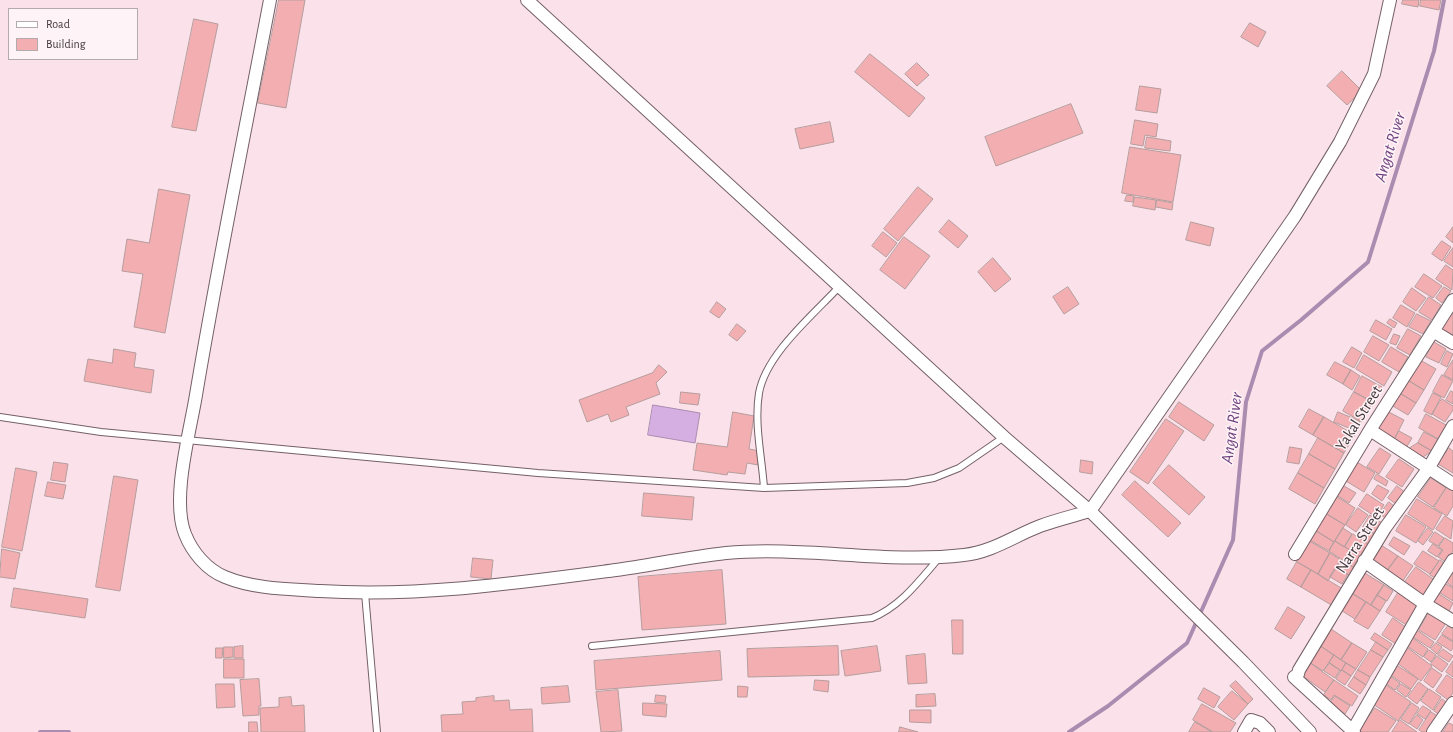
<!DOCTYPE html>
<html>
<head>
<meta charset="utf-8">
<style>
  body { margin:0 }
  #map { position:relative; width:1453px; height:732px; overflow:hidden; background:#fbe2ea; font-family:"Alegreya Sans",sans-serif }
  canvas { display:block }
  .legend { position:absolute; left:8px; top:8px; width:130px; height:52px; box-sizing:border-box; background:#fef4f7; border:1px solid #b3aaad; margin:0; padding:5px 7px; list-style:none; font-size:12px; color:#433a3d }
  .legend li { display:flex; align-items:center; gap:8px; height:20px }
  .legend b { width:20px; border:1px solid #b3aaad }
</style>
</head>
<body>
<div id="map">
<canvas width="1453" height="732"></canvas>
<ul class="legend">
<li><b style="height:5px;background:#fff"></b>Road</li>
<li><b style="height:11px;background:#f3aeb2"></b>Building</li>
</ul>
</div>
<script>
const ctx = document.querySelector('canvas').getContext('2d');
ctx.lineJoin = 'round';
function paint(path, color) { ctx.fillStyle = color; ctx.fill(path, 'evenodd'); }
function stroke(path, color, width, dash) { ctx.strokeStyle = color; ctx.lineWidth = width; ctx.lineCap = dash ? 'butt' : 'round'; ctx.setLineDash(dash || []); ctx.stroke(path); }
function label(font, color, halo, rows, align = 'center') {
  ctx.font = font + ' "Alegreya Sans",sans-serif'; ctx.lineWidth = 3; ctx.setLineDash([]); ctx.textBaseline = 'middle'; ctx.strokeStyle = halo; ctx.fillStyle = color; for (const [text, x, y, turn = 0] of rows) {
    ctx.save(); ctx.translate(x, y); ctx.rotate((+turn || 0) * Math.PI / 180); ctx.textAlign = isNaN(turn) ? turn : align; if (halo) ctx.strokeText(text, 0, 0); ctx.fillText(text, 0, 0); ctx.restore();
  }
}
const water = new Path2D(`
  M653,405L700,413L695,443L648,435Z`);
paint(water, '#d6afe2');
stroke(water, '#aa8cb0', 1);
stroke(new Path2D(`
  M40,732H69
  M1069,732L1108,706L1187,643L1233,540L1246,402L1262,351L1301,320L1368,262L1434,51L1444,0`), '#aa8cb0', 4);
const building = new Path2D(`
  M279,0H305L286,108L258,103Z
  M1403,0H1419L1418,7L1402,4Z
  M1421,0H1441L1439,10L1420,6Z
  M194,19L218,24L196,131L172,127Z
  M1250,23L1266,32L1258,47L1241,37Z
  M870,54L925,98L909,117L855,72Z
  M917,63L929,75L917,86L905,74Z
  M1342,71L1362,91L1347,105L1327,86Z
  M1140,86L1161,89L1157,113L1136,110Z
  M1071,104L1083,133L996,166L985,137Z
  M1135,120L1158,124L1156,137L1145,135L1143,146L1131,144Z
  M830,122L834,142L800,149L795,129Z
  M1147,137L1171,141L1170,151L1145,148Z
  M1130,147L1181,155L1173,202L1122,193Z
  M918,187L933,199L898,241L884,229Z
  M159,189L190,195L165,333L134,327L143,274L122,271L127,239L149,243Z
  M1127,195L1134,196L1133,202L1125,201Z
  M1135,197L1156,200L1155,210L1133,206Z
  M1157,200L1173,203L1172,210L1156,207Z
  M949,220L968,236L958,248L939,232Z
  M1191,222L1214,228L1210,246L1186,240Z
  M1453,227V243L1446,237Z
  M883,232L897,243L886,257L872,246Z
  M904,237L930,256L905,289L880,270Z
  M1442,241L1451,247L1442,261L1432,254Z
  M1453,248V267L1444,261Z
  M993,258L1011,279L995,292L978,272Z
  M1446,265L1453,270L1452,290L1436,279Z
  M1424,274L1442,286L1433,298L1415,287Z
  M1068,287L1079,304L1064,314L1053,297Z
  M1444,287L1451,291L1442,303L1436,298Z
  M1412,288L1426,298L1416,311L1403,302Z
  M1429,297L1441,305L1432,320L1419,312Z
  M717,302L726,309L719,318L710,312Z
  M1401,305L1415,313L1407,327L1393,318Z
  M1449,311L1453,314V339L1437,328Z
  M1417,314L1431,321L1423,334L1409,327Z
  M1390,319L1397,323L1394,328L1387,323Z
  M1376,320L1392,329L1386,340L1370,331Z
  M737,324L746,331L737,341L729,335Z
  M1408,329L1421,336L1410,355L1397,348Z
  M1394,334L1400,336L1396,345L1390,343Z
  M1373,336L1389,345L1379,361L1364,352Z
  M1434,342L1446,349L1439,363L1426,357Z
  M1352,347L1362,353L1354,368L1343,362Z
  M1391,347L1408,357L1399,372L1382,362Z
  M114,349L136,353L134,367L154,370L151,393L84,381L88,359L112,363Z
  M1447,351L1453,354L1447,367L1441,364Z
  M1364,355L1392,372L1384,386L1356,369Z
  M1413,356L1436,369L1424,390L1401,376Z
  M1453,360V380L1444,375Z
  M1335,362L1351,370L1343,384L1327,375Z
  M659,365L667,372L656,383L660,394L626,407L629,415L611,422L608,414L587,422L579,400L652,373Z
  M1351,370L1360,376L1352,390L1343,384Z
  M1442,375L1453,381L1444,398L1433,392Z
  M1362,376L1382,387L1373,402L1354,392Z
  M1401,376L1424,390L1416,403L1393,389Z
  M1393,389L1416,403L1408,415L1386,402Z
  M1451,391L1453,392V404L1446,400Z
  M681,392L700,394L698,405L680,403Z
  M1354,392L1373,402L1362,422L1343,411Z
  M1433,393L1441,397L1432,415L1424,411Z
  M1442,399L1453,406V410L1445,422L1432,414Z
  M1179,402L1214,425L1204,441L1169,417Z
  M1309,409L1324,417L1313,435L1299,427Z
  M1383,409L1404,420L1393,442L1372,431Z
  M733,412L754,416L749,449L760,451L758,465L747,463L745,474L728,472L727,475L693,470L697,443L727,447Z
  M1338,412L1360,421L1356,431L1334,422Z
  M1426,414L1448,426L1440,440L1419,428Z
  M1324,417L1355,435L1344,453L1313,435Z
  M1166,419L1184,431L1148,484L1130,472Z
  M1399,431L1412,438L1406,448L1393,442Z
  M1424,432L1439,440L1432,451L1418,443Z
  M1318,438L1344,453L1335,469L1309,454Z
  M1418,443L1432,451L1420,459L1405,451Z
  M1290,447L1302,449L1299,464L1287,462Z
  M1380,448L1391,455L1379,474L1367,467Z
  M1449,448L1453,451V473L1438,464Z
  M1309,454L1335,469L1324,488L1298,473Z
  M1352,459L1375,473L1364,492L1341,478Z
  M1399,459L1414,469L1402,487L1386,477Z
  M1081,460L1093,462L1092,474L1080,472Z
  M54,462L68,464L65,482L51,480Z
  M1169,465L1205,497L1189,515L1153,483Z
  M16,468L37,472L22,551L2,547Z
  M1298,473L1324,488L1315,504L1289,489Z
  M1377,474L1388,481L1386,486L1374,479Z
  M114,476L138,480L120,591L96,587Z
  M1431,478L1446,488L1433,507L1418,497Z
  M1135,481L1181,523L1168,537L1122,495Z
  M48,482L66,485L63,499L45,496Z
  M1339,483L1356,493L1349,503L1333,493Z
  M1378,485L1389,491L1382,501L1372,494Z
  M1397,486L1406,493L1397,505L1388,498Z
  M1447,487L1453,491V506L1447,516L1434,508Z
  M644,493L694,497L692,520L642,516Z
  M1331,493L1355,508L1345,525L1320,510Z
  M1367,494L1384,505L1376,517L1359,506Z
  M1417,499L1442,514L1433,530L1408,514Z
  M1389,502L1399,510L1390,522L1380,514Z
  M1358,508L1368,515L1356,532L1346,525Z
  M1320,510L1345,525L1334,542L1310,527Z
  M1370,515L1382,523L1375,534L1363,527Z
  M1406,515L1426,527L1416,543L1396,531Z
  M1445,516L1453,521L1451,539L1436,529Z
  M1310,527L1334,542L1329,551L1304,537Z
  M1343,528L1352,534L1344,547L1335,541Z
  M1428,528L1433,532L1423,545L1418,541Z
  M1367,530L1374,534L1368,544L1361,539Z
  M1435,532L1444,538L1438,546L1429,541Z
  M1353,534L1368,544L1360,556L1345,547Z
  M1301,536L1330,553L1318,574L1289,557Z
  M1394,537L1410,546L1404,555L1389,545Z
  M1445,538L1453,543V551L1446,562L1438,557L1443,550L1439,547Z
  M1335,541L1360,556L1353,567L1329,551Z
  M1433,544L1442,550L1437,557L1428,551Z
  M1381,545L1398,556L1387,571L1371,560Z
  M2,549L20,553L15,579L0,577Z
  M1423,551L1439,561L1430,574L1414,564Z
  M1330,553L1341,560L1328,581L1318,574Z
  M1398,556L1413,566L1402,582L1387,571Z
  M473,558L493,560L491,579L471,577Z
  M1341,560L1355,568L1350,576L1336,567Z
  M1440,560L1446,564L1437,579L1430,575Z
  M1297,562L1311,570L1301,587L1287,579Z
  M1336,567L1348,574L1342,584L1330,577Z
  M1416,567L1436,581L1424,598L1404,583Z
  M722,570L726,624L642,630L638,577Z
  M1311,570L1343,589L1333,606L1301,587Z
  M1453,571V587L1446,582Z
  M1363,572L1384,585L1371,605L1350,592Z
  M1446,584L1453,588V601L1440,593Z
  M1384,585L1393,591L1387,601L1377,595Z
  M14,588L88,599L85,618L11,607Z
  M1350,592L1366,602L1355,619L1339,609Z
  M1398,593L1421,607L1408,626L1386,612Z
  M1439,594L1453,603L1448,613L1433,604Z
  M1377,595L1386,601L1380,611L1371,605Z
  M1366,602L1380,611L1368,629L1354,621Z
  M1288,607L1305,617L1291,639L1275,629Z
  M1429,613L1446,623L1435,640L1419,630Z
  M1393,618L1407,628L1396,644L1382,635Z
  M952,620H963V654H953Z
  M1448,626L1453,629V641L1442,634Z
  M1331,629L1352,643L1341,660L1319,645Z
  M1417,630L1434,642L1430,648L1413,637Z
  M1375,633L1392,644L1388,650L1371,639Z
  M1442,635L1453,642V648L1451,651L1437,642Z
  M1413,638L1428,649L1423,657L1407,646Z
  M1376,642L1388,650L1383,657L1371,650Z
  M1352,643L1367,652L1356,669L1341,660Z
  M1436,643L1442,647L1437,654L1431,649Z
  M1319,645L1334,655L1323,671L1309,662Z
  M243,646V658H234V647Z
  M838,646L839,675L748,677L747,649Z
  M877,646L881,671L845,676L841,651Z
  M224,647H233V657L224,658Z
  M216,648H223L222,658H216Z
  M1408,648L1432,666L1421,681L1397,663Z
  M1443,649L1453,656L1449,662L1438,655Z
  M1371,650L1383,657L1370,677L1358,670Z
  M1429,650L1436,655L1431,662L1424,657Z
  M720,651L722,680L596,690L594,661Z
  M925,654L927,683L908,684L906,656Z
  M1334,655L1346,663L1341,671L1329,663Z
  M1437,656L1448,664L1442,672L1431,664Z
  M224,659H244V678H224Z
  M1453,661V677L1446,672Z
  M1309,662L1334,680L1325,692L1300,674Z
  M1330,663L1340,670L1335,678L1324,671Z
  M1346,663L1356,669L1351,676L1342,670Z
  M1398,666L1418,679L1411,689L1392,676Z
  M1432,668L1442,675L1433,688L1424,681Z
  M1342,670L1351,676L1345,685L1336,679Z
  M1358,670L1370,677L1366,685L1354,677Z
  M1447,675L1453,679V693L1448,700L1436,691Z
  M1390,676L1400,683L1395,690L1385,683Z
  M1354,677L1366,685L1360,694L1348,686Z
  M259,679L261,706H259V715L243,716L240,680Z
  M815,680L829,681L828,692L814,690Z
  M1334,680L1358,696L1352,706L1334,695L1331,700L1324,695Z
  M1236,681L1253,699L1248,704L1230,686Z
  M1419,682L1428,689L1417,704L1408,697Z
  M216,684H234L235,707L217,708Z
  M1401,684L1411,690L1406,697L1397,690Z
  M1386,685L1411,702L1398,721L1373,704Z
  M568,686L570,702L542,704L541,688Z
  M738,686L748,687L747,697H738Z
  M1204,688L1220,697L1214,708L1198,699Z
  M1429,689L1441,697L1433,710L1421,701Z
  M618,690L622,731L601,732L596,692Z
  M1232,691L1248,704L1234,720L1218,707Z
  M935,694L936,706L916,707V695Z
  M656,695L666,696L665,703L655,702Z
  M494,696V701L509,700L510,710L532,709L533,732H442L441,715L463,714L462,702L476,701V698Z
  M1335,696L1350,706L1345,714L1330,704Z
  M291,697L292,706L304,705L305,732H261L260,708L279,707V698Z
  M1442,699L1449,704L1441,716L1434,711Z
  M643,703L667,704L666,717L643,715Z
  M1412,703L1419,708L1409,724L1401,719Z
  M1202,704L1236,723L1230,732H1213L1193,720Z
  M1423,706L1431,711L1425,719L1417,714Z
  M1375,708L1396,721L1388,732H1362L1360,730Z
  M910,710H931V723L910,722Z
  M1431,712L1439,717L1428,732H1422L1419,730Z
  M1417,715L1423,720L1417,729L1410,724Z
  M1400,720L1417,732H1392Z
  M249,722H257L258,732H249Z
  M1195,722L1212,732H1189Z
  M1449,723L1453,725V732H1443Z
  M900,727L918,732H899Z`);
paint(building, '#f3aeb2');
stroke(building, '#b59d9d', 1);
const service = new Path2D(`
  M0,417L101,432L356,456L538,473L764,488L907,483L934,478L959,468L1004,437
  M764,488C762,458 754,424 759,393C766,354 813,315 839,287
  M365,593L377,732
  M592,646L872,618C901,606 919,581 939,558`);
const minor = new Path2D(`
  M270,0C245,132 218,263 196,395C190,432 171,499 185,534C192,552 207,570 225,577C254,589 288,589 320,591C419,597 518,583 616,570C652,565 689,557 726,553C804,546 887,564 964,555C992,552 1014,536 1040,526C1056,520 1073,516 1090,511L1295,216L1340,142L1374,74L1390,0
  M527,0L1004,437L1090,511L1243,662L1310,732
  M1433,331L1453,343
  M1370,430L1453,484
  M1295,554L1370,430L1453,300
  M1364,561L1425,604L1453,621
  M1353,730L1425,604L1453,560
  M1244,732L1251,720L1260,723L1269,732
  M1354,732L1294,677L1298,674L1299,670L1385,528L1428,469L1453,426
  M1433,732L1453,703`);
stroke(service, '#746066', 8);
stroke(minor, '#746066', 14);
stroke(service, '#fff', 6);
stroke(minor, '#fff', 12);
label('16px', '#433a3d', '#fef4f7', [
  ["Yakal Street",1359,418,-58],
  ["Narra Street",1360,540,-57]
]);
label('italic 17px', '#6f407e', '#fef4f7', [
  ["Angat River",1390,147,-73],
  ["Angat River",1232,428,-82]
]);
</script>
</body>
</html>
